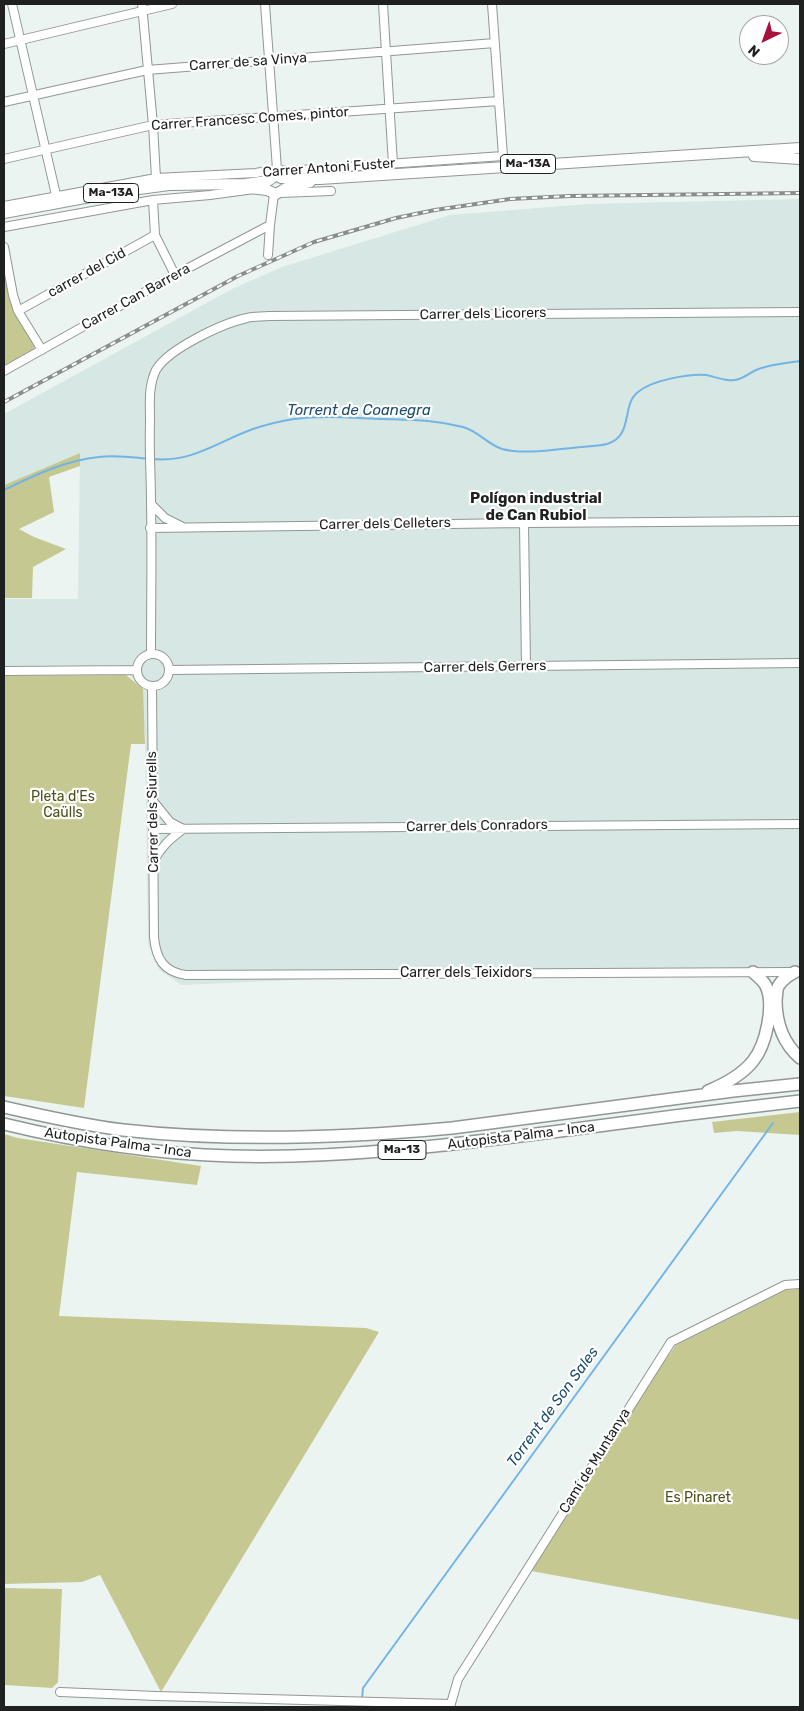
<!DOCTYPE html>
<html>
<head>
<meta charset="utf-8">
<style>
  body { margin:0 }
  #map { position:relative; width:804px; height:1711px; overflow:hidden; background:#ecf4f2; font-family:Rubik,sans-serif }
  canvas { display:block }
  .frame { position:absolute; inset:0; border:5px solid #1e2120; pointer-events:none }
  .north { position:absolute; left:739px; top:15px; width:50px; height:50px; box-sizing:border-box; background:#fff; border:1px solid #a5a6a6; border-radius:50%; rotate:222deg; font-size:14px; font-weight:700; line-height:20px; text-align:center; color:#1e2120 }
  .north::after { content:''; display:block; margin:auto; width:18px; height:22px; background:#a8103d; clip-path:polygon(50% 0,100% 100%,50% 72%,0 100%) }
</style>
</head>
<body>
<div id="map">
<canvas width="804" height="1711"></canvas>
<div class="frame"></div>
<div class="north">N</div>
</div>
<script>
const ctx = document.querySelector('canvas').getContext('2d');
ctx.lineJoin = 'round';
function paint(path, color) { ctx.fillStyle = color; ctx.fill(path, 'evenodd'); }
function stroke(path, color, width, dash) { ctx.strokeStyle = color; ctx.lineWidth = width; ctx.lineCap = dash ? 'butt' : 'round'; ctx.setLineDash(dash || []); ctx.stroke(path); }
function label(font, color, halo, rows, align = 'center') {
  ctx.font = font + ' Rubik,sans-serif'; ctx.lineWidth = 4.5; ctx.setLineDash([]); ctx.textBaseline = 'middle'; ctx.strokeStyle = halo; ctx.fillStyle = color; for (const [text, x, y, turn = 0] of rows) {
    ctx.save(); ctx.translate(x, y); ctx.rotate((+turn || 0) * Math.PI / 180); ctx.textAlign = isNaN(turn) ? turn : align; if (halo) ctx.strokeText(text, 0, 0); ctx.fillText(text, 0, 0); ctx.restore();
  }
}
paint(new Path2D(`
  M800,199V976L451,973L182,985L159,970L148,944L145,732L136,683L122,665L4,666V599H78L80,453L4,485V414L232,289L282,267L450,215L588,204Z`), '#d7e7e3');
paint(new Path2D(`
  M4,265L11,304L34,345V355L4,371Z
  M80,453V466L49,477L54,512L19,529L34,537L66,549L33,567L32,598H4V485Z
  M126,675L143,689L145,744H131L84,1108L4,1096V676Z
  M800,1112V1135L737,1131L714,1133L712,1122Z
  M4,1134L18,1138L201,1166L197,1185L77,1172L59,1316L366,1328L379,1332L161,1692L100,1575L82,1582L4,1584Z
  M800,1289V1620L531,1571L609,1449L653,1377L676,1345L786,1290Z
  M4,1588L62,1589L58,1682L52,1688L4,1685Z`), '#c5c991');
stroke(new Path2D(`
  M153,459C192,463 219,441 253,429C265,425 281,421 294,419C323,415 354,418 384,419C412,420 435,420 463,427C478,431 487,444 502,449C525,455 557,449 581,447C589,446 599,446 607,444C634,436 621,405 638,392C652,380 688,374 706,375C717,377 729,383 739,379C745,377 750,373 756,370C770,364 785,363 800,361
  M4,490C33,476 66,460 99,457C115,455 132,457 149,459
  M362,1699L363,1688L773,1123`), '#73b4e5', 2);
const minor = new Path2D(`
  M12,4L56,195
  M142,4L153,125L156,178
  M265,4L277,169
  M383,4L393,164
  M4,44L172,4
  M4,102L147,70L495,43
  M4,159L153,125L499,101
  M280,193L331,191
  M153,200L155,235L175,275
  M4,206L156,178L256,173L277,169L286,171L503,156L492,4
  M4,227L153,200L210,195L254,189
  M4,247L13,295L18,311L42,350
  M268,255L270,225L274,194
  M18,311L155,235
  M4,371L175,275L270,225
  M151,504L165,518L181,526
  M524,523L526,666
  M150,528L524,523L800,521
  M151,654C151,603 152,553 151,502C151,476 149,449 150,422C150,405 148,386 156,370C168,349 223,323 247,318C254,316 262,317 269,316L800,312
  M137 670a16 16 0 1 1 32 0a16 16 0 1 1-32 0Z
  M169,670L800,663
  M4,671L137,670
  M152,686L154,937C156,959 164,972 186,975L792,972
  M153,801L170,822L183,829C170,839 162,846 154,860
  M153,829L800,824
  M60,1692L156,1696L451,1704
  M450,1707L458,1679L671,1342L785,1285L800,1284`);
const major = new Path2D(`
  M754,156L800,159
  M250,188L267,190L276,194L288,187L310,182
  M4,213L117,192L169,185L245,184L268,181L276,175L281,178L320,179L800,148`);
const highway = new Path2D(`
  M795,972C789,975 783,979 779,985C776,989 777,995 776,1000C776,1023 783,1043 800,1058
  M708,1091C725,1084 742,1075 753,1061C766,1045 775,1005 766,986C763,980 757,976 753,972
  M4,1107C43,1116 83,1125 123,1130C230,1142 344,1138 452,1128L733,1091L800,1084
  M4,1124C78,1142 154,1154 231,1156C341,1159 451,1145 560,1131C640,1120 720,1110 800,1101`);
stroke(minor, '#909795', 10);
stroke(major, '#909795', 12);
stroke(highway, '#909795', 14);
stroke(minor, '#fff', 8);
stroke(major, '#fff', 10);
stroke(highway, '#fff', 11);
const rail = new Path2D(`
  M4,402L238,276L314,242L396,218L435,210L510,199L570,196L800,193`);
stroke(rail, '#888e8c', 4);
stroke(rail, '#fff', 2, [5.5]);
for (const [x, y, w] of [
  [528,164,55],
  [111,193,55],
  [402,1150,48]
]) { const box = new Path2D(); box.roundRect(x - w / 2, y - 9.5, w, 19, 4); ctx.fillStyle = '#fff'; ctx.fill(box); stroke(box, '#1e2120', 1); }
label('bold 12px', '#1e2120', null, [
  ["Ma-13A",528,164],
  ["Ma-13A",111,193],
  ["Ma-13",402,1150]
]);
label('14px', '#1e2120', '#fff', [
  ["Carrer de sa Vinya",248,62,-4],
  ["Carrer Francesc Comes, pintor",250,119,-4],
  ["Carrer Antoni Fuster",329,168,-4],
  ["carrer del Cid",87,273,-29],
  ["Carrer Can Barrera",136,297,-29],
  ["Carrer dels Licorers",483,314,-1],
  ["Carrer dels Celleters",385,524,-1],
  ["Carrer dels Gerrers",485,667,-1],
  ["Carrer dels Siurells",153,812,-91],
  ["Carrer dels Conradors",477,826,-1],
  ["Carrer dels Teixidors",466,973],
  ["Autopista Palma - Inca",521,1136,-7],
  ["Autopista Palma - Inca",118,1143,8],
  ["Camí de Muntanya",595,1461,-58]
]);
label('14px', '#4e5018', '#fff', [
  ["Pleta d'Es",63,797],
  ["Caülls",63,813],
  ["Es Pinaret",698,1498]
]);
label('italic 15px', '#1d4d6f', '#fff', [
  ["Torrent de Coanegra",359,411],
  ["Torrent de Son Sales",553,1407,-54]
]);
label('bold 15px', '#1e2120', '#fff', [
  ["Polígon industrial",536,499],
  ["de Can Rubiol",536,516]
]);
</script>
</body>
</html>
